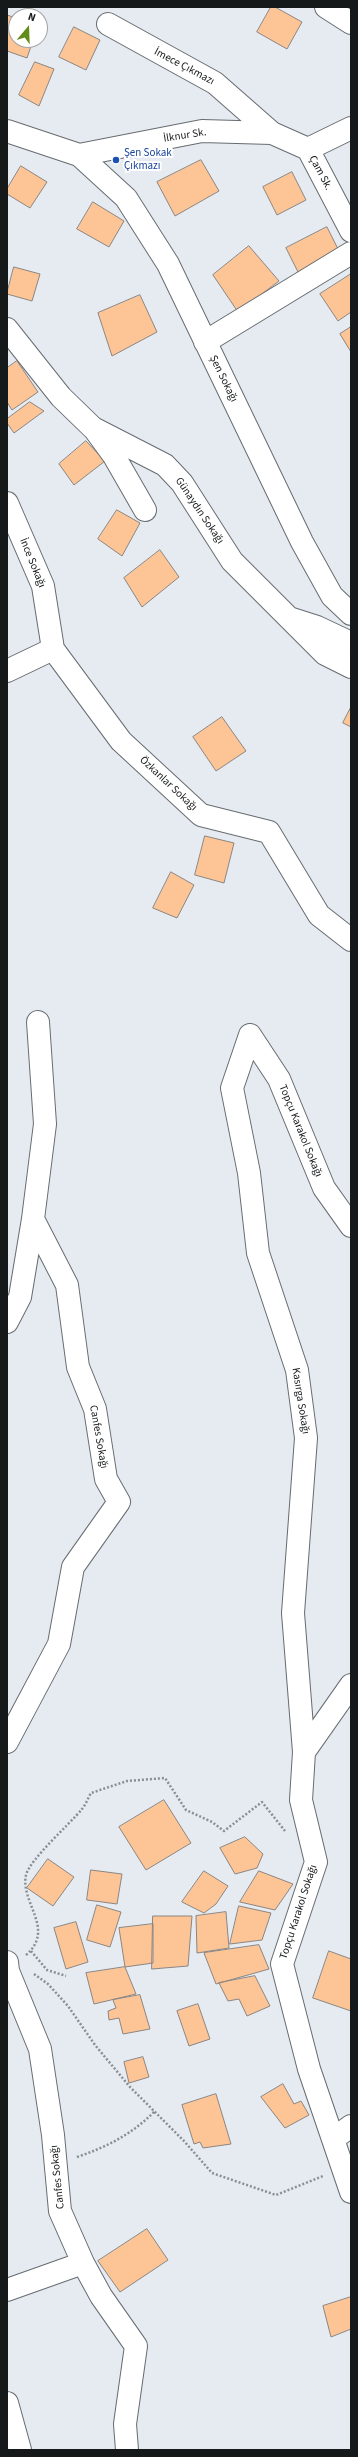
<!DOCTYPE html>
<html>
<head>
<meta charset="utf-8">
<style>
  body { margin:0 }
  #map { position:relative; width:358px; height:2457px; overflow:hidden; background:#e5ebf0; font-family:"Source Sans 3",sans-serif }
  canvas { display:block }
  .frame { position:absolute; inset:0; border:8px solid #16191a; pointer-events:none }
  .north { position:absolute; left:8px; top:8px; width:40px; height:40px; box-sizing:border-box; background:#fff; border:1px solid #a2a3a3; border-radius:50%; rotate:19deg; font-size:11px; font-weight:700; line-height:16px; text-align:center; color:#16191a }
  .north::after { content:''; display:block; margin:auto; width:14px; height:18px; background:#648c19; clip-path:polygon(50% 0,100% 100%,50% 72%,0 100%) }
</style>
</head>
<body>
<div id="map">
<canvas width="358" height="2457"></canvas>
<div class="frame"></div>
<div class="north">N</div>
</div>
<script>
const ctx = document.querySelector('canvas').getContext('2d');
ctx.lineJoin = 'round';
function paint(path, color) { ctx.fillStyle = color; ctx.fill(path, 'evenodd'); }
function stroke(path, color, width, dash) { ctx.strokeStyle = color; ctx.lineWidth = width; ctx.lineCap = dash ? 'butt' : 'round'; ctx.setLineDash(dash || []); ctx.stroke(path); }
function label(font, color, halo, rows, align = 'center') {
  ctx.font = font + ' "Source Sans 3",sans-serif'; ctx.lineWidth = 4; ctx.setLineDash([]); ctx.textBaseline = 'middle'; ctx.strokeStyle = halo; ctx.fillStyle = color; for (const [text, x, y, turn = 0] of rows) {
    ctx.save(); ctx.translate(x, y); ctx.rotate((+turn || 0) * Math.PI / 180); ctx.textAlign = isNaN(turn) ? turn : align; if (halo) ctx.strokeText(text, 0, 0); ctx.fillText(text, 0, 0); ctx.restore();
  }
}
const building = new Path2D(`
  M271,7H275L302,22L287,49L257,32Z
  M7,15L16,18V40H33L27,58L7,51Z
  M74,27L100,40L86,70L59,57Z
  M35,62L54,69L39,106L19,95Z
  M201,160L219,191L175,216L157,182Z
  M21,166L47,182L30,208L7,194V189Z
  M292,172L306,200L277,215L263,187Z
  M93,202L124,221L109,247L77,229Z
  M327,227L339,251L298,272L286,248Z
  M249,246L279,281L238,312L213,275Z
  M14,267L40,274L32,301L7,294Z
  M351,274V312L338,321L320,294Z
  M140,295L157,332L112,356L98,313Z
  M351,327V352L340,334Z
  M17,361L38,392L12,410L7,402V368Z
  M30,402L44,411L14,433L7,423V419Z
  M86,441L105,461L74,485L59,464Z
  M117,510L140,523L122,556L98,539Z
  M160,550L179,577L142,607L124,578Z
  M351,707V727L343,723Z
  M222,717L246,751L216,771L193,737Z
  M205,836L234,843L224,883L195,875Z
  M171,872L194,885L177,918L153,908Z
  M164,1800L191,1843L146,1870L119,1827Z
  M245,1837L263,1854L257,1868L235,1874L220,1848Z
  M48,1859L74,1877L53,1906L27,1888Z
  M91,1870L122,1874L117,1904L87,1900Z
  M204,1871L228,1886L216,1904L204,1913L182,1902Z
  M259,1871L293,1884L275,1910L240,1902Z
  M97,1905L121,1912L110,1947L87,1940Z
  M239,1906L271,1913L262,1940L230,1944Z
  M226,1912L229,1948L197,1953L196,1916Z
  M153,1916H192L188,1966L152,1969Z
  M76,1922L88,1962L66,1969L54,1928Z
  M153,1924V1963L125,1967L119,1928Z
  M259,1945L269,1969L216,1984L204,1953Z
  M329,1951L351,1959V2011L313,1998Z
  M125,1967L136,1994L94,2004L86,1973Z
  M255,1976L270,2006L247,2016L239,1999L228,2001L219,1983Z
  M140,1995L150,2029L123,2034L119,2018L109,2020L108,2011L116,2008L113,2000Z
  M198,2004L210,2039L189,2046L177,2011Z
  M143,2057L149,2077L129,2083L124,2062Z
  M283,2084L294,2104L301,2101L309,2115L285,2128L261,2097Z
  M216,2094L231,2144L203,2148L200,2142L194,2144L182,2105Z
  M147,2229L168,2260L120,2292L98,2261Z
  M351,2297V2329L331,2337L323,2306Z`);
paint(building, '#fdc496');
stroke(building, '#8b8581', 1);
const minor = new Path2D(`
  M326,7L351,23
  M108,24L215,83L272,133L308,149L351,231
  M7,131L79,155L202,131L272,133
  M308,149L351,128
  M79,155L126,198L168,264L302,542L332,596L351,614
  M7,329L61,397L93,428L165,465L182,483L232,561L325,654L351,667
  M205,342L351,253
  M95,430L114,456L145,510
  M7,503L43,586L53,649
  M292,619L317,627L351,643
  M7,671L53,649L121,741L201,815L269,832L319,915L351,940
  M250,1035L232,1088L249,1173L258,1253L297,1370L306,1438L293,1613L304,1752
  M250,1035L279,1079L324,1188L351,1226
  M33,1219L45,1124L38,1022
  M7,1322L20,1297L33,1219L67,1285L78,1367L95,1409L106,1479L119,1502L73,1567L59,1644L7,1742
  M351,1685L304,1752L301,1800L316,1862L282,1964L309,2069L351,2192
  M7,1962L8,1971L40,2049L53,2135L60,2211L83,2263L101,2296L136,2346L125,2424L127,2450
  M333,2139L351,2126
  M7,2290L83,2263
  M7,2403L20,2450`);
stroke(minor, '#676c71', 24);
stroke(new Path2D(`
  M31,1951L47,1970L66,1976
  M26,1955C56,1929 20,1903 26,1875C30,1859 70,1824 82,1809C86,1804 88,1798 91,1793L127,1781L165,1778L186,1810L212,1822L224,1831L262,1802L285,1831
  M34,1974L48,1984L68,2006L95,2045L130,2087L184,2141L212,2173L276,2195L323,2176
  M77,2157C107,2147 132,2134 154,2112`), '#8a8e91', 2.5, [2, 2]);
stroke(minor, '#fff', 22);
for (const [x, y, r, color] of [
  [116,160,4,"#1a4fb4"]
]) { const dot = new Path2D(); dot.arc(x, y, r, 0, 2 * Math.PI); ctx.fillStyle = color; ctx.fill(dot); stroke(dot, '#fff', 1.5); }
label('11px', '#16191a', '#fff', [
  ["İmece Çıkmazı",184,67,28],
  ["İlknur Sk.",185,136,-9],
  ["Çam Sk.",320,173,62],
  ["Şen Sokağı",223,379,64],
  ["Günaydın Sokağı",199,511,56],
  ["İnce Sokağı",32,563,68],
  ["Özkanlar Sokağı",168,784,43],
  ["Topçu Karakol Sokağı",300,1131,68],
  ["Kasırga Sokağı",300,1401,81],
  ["Canfes Sokağı",98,1437,80],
  ["Topçu Karakol Sokağı",299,1912,-72],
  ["Canfes Sokağı",58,2177,-96]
]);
label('11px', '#164399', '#fff', [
  ["Şen Sokak",124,154],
  ["Çıkmazı",124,167]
], 'left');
</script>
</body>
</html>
